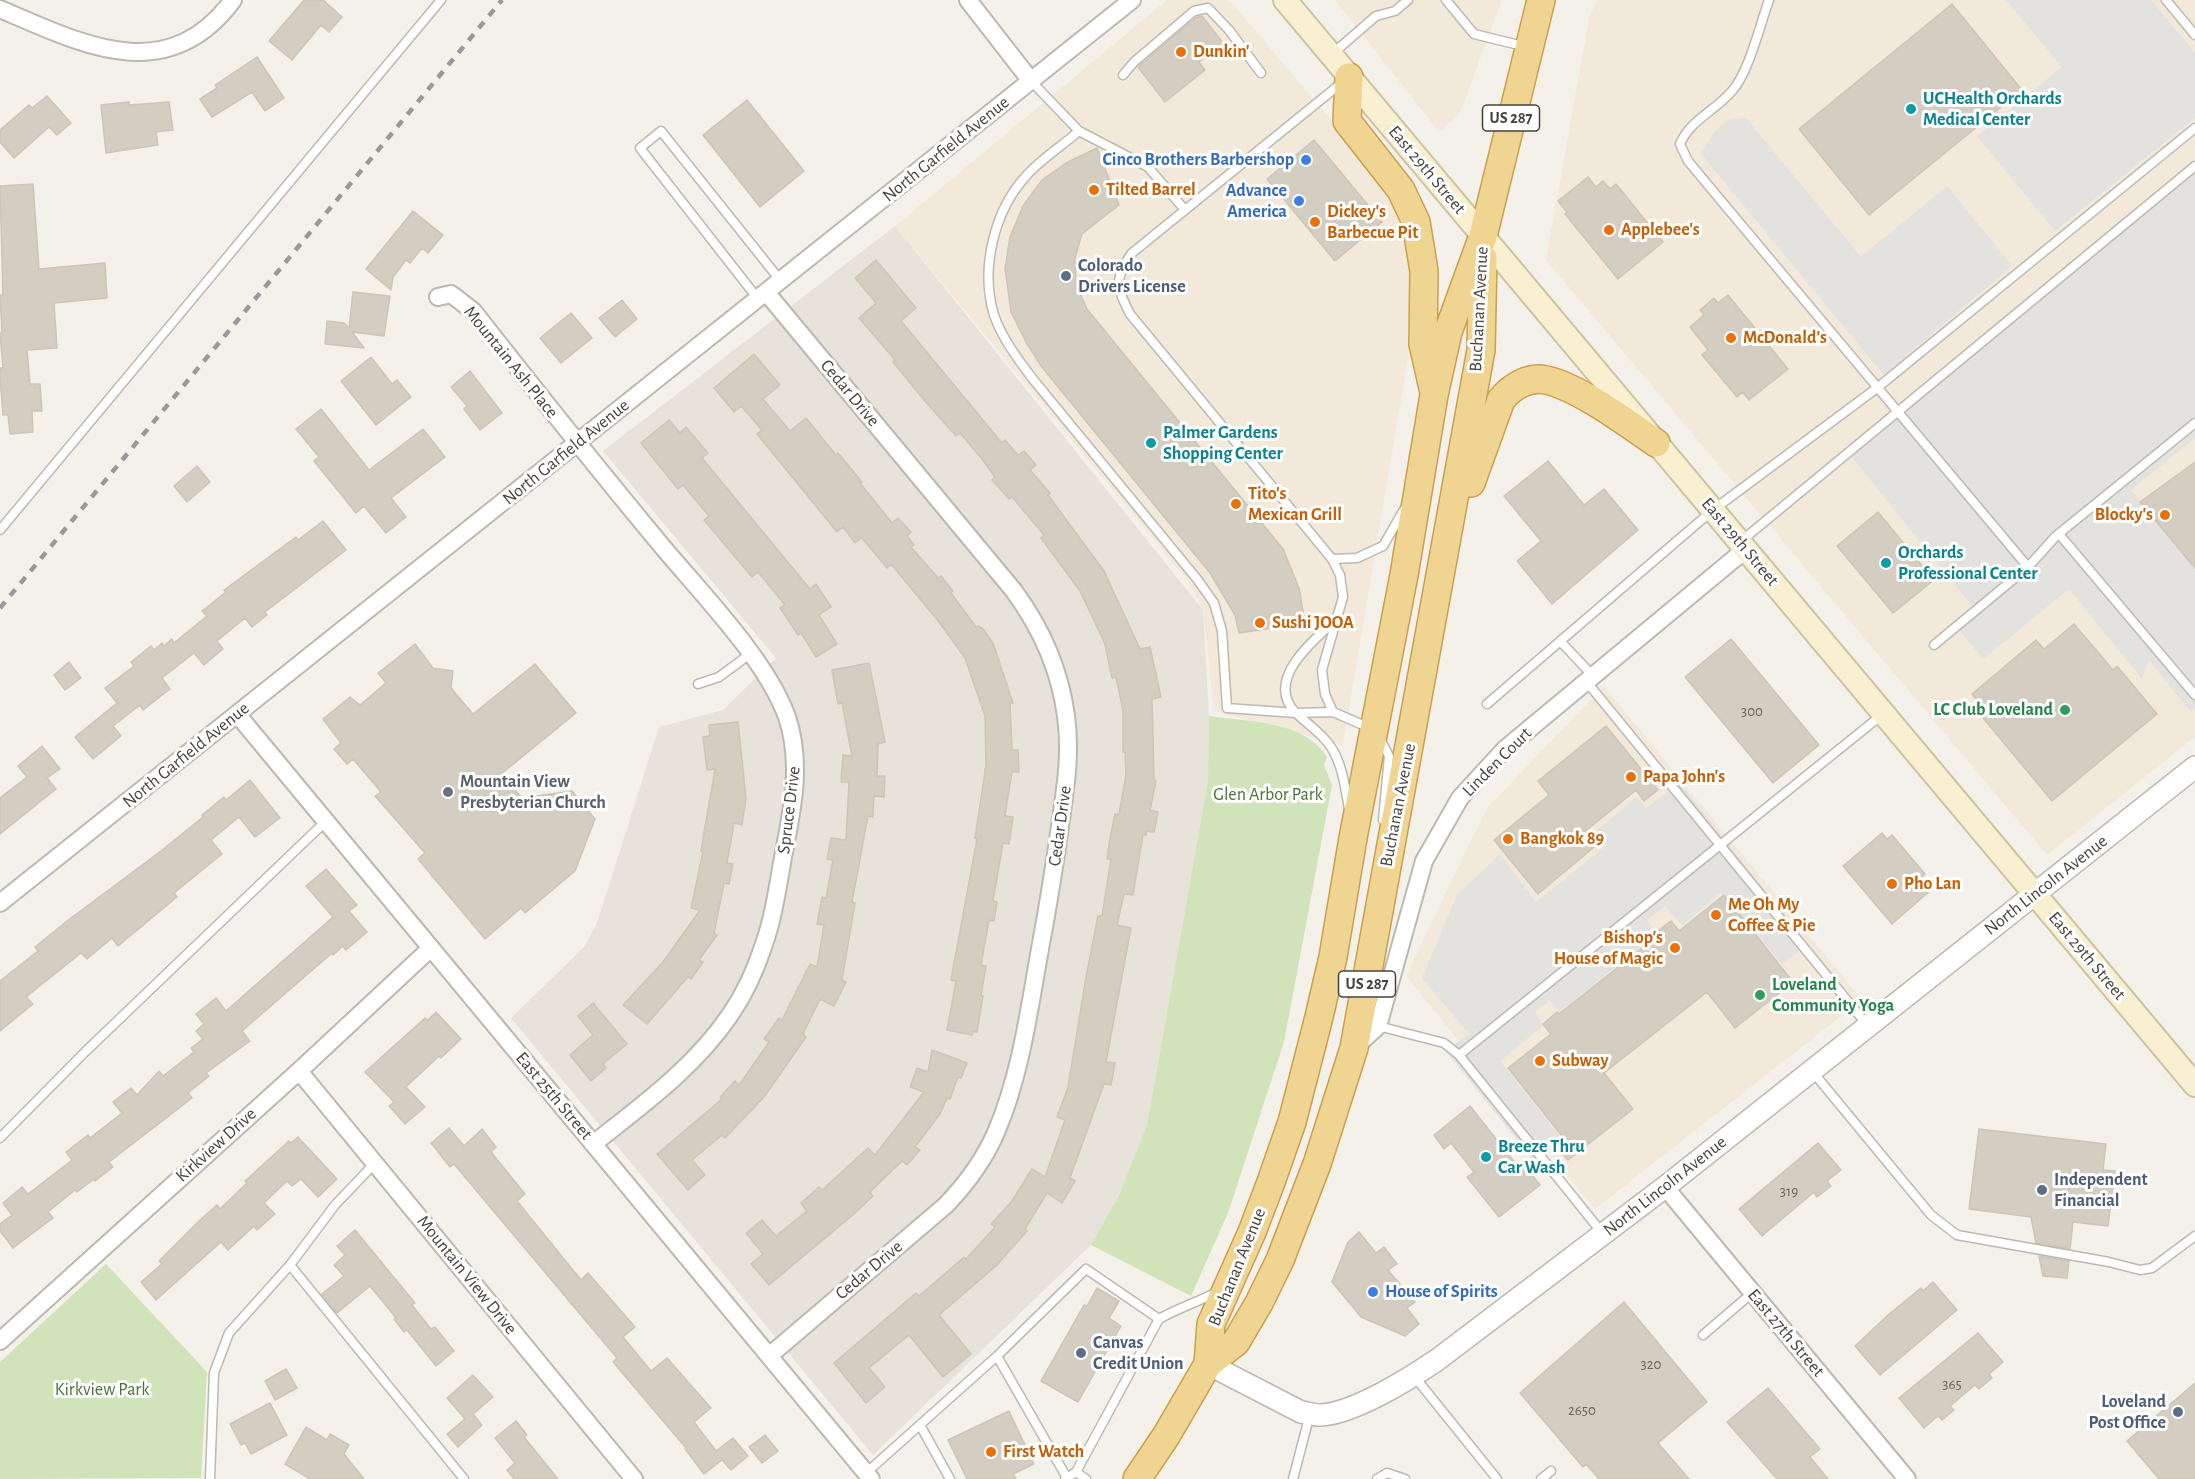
<!DOCTYPE html>
<html>
<head>
<meta charset="utf-8">
<style>
  body { margin:0 }
  canvas { display:block; background:#f4f1eb }
</style>
</head>
<body>
<canvas width="2195" height="1479"></canvas>
<script>
const ctx = document.querySelector('canvas').getContext('2d');
ctx.lineJoin = 'round';
function paint(path, color) { ctx.fillStyle = color; ctx.fill(path, 'evenodd'); }
function stroke(path, color, width, dash) { ctx.strokeStyle = color; ctx.lineWidth = width; ctx.lineCap = dash ? 'butt' : 'round'; ctx.setLineDash(dash || []); ctx.stroke(path); }
function label(font, color, halo, rows, align = 'center') {
  ctx.font = font + ' "Alegreya Sans",sans-serif'; ctx.lineWidth = 6; ctx.setLineDash([]); ctx.textBaseline = 'middle'; ctx.strokeStyle = halo; ctx.fillStyle = color; for (const [text, x, y, turn = 0] of rows) {
    ctx.save(); ctx.translate(x, y); ctx.rotate((+turn || 0) * Math.PI / 180); ctx.textAlign = isNaN(turn) ? turn : align; if (halo) ctx.strokeText(text, 0, 0); ctx.fillText(text, 0, 0); ctx.restore();
  }
}
paint(new Path2D(`
  M895,226L1203,610L1209,716L1208,781L1147,1125L1119,1195L1091,1245L873,1455L511,1018L584,947L597,923L659,727L723,710L776,658L603,451Z`), '#e7e3da');
paint(new Path2D(`
  M1167,0H1229L1392,191L1414,261V322L1343,745L1214,711L1203,610L1188,581L895,226Z
  M1335,0H1502L1460,113L1439,132Z
  M1597,0H2195V737L2047,855L1546,260L1589,18Z
  M1604,686L1862,1000L1595,1209L1406,976L1486,809Z`), '#f3e9da');
paint(new Path2D(`
  M1209,716C1248,722 1304,720 1327,757L1324,765L1332,785L1284,1042L1228,1213L1191,1296L1091,1245L1119,1195L1147,1125L1208,781Z
  M106,1264L207,1372L201,1478L0,1479V1362Z`), '#d0e3b9');
paint(new Path2D(`
  M2006,0H2151L2195,53V118L2055,231L1977,136L2062,67Z
  M1746,118L1861,257L1947,186L2012,266L1884,375L1701,154L1714,132L1728,120Z
  M2195,172V438L2131,490L2195,565V709L2191,712L2149,660L2142,679L2069,589L1983,659L1954,623L1973,607L1852,457Z
  M1680,783L1807,945L1782,964L1720,892L1682,926L1665,906L1647,920L1656,933L1559,1013L1550,1000L1535,1012L1543,1026L1500,1061L1561,1138L1534,1161L1445,1050L1469,1034L1422,978L1457,895L1500,854L1536,902L1606,846L1595,832L1637,797L1646,808Z`), '#e3e2df');
const building = new Path2D(`
  M304,0H323L342,17L329,32L321,25L292,60L269,41Z
  M1952,4L2022,90L1869,215L1799,129Z
  M1202,16L1223,43L1199,62L1205,70L1165,102L1138,67L1197,17Z
  M257,57L284,98L265,111L252,92L212,117L200,99L217,88L215,85Z
  M47,96L71,123L57,135L49,127L14,158L0,142V130L29,105L32,108Z
  M747,100L804,171L760,207L703,135Z
  M129,102V105L169,102L173,130L156,132L158,145L106,153L101,105Z
  M1314,140L1382,222L1335,261L1267,179Z
  M1097,148L1119,205L1082,234L1075,258L1076,284L1087,309L1283,549L1299,588L1305,623L1239,633L1235,615L1210,573L1041,366L1026,342L1011,312L1005,269L1010,237L1023,206L1042,180L1066,163Z
  M1588,177L1596,187L1603,181L1610,189L1616,184L1663,242L1618,279L1565,214L1567,212L1558,201Z
  M33,184L39,269L105,263L107,298L54,303L57,348L27,350L30,384H40L42,411H32L33,432L10,434L8,415H3L0,376V368H3L0,333H2L0,295H3L0,186Z
  M413,211L443,235L428,253L422,248L410,263L406,260L393,277L391,290L366,269Z
  M876,260L916,308L901,321L1002,443L1005,440L1018,455L1024,451L1036,465L1030,470L1050,493L1048,495L1104,571L1140,649L1150,647L1161,697L1152,699L1154,780L1156,781L1150,810L1158,812L1154,832L1146,831V835H1143L1133,895L1124,894L1117,925L1131,928L1106,1062L1115,1063L1111,1085L1104,1084L1070,1178L1075,1181L1062,1203L1047,1193L1025,1229L1027,1231L996,1266L939,1315L971,1354L943,1377L909,1335L869,1368L885,1387L866,1403L834,1363L916,1293L919,1296L964,1257L966,1259L995,1227L991,1224L1012,1201L1032,1169L1045,1177L1065,1120L1057,1117L1068,1087L1086,977L1098,916H1102L1111,859H1107L1110,838L1115,814L1119,815L1126,775L1125,752H1123V710L1116,677L1112,678L1105,644L1080,591L1041,538L1044,535L1012,497L1009,499L992,480L995,477L982,459L960,433L956,436L924,400L893,362L895,360L859,318L876,303L855,278Z
  M353,292L390,296L384,336L352,332L364,348L325,344L327,321L344,323L349,328Z
  M1728,295L1788,369L1749,400L1743,392L1737,397L1702,355L1708,350L1690,327L1704,315L1700,310L1714,298L1718,303Z
  M622,300L637,319L615,337L599,318Z
  M571,313L592,338L561,363L540,338Z
  M754,354L780,385L763,399L790,431L806,418L836,455L838,453L862,482L860,483L892,523L898,518L911,532L907,536L914,545L911,547L938,578L941,576L953,591L951,593L976,627L978,626L983,629L993,643L1013,703L1010,704L1012,750H1018L1019,772H1012L1005,816L1013,817L1009,844L1003,843L993,901L997,902L994,921L989,920L981,965L986,966L981,996H983L977,1032H973L972,1035L947,1030L956,981L951,980L977,839L975,838L986,765L985,716L965,658L939,622L891,564L887,568L862,538L855,543L843,527L837,532L757,434L762,430L741,406L734,412L714,388Z
  M371,357L392,384L397,380L411,397L376,425L341,381Z
  M470,371L502,413L480,430L464,409L467,406L451,387Z
  M321,409L369,470L423,429L445,457L391,498L406,517L386,533L364,506L356,513L314,461L319,457L296,429Z
  M669,420L680,433L686,427L708,453L702,458L810,589L816,584L831,607L819,615L837,644L816,657L801,633L798,635L780,608L785,605L758,572L752,577L704,520L709,516L683,485L678,489L641,443Z
  M1548,461L1584,505L1604,489L1638,530L1552,604L1517,561L1541,541L1504,496Z
  M2195,462V568L2140,502Z
  M197,466L210,482L187,502L174,486Z
  M1878,512L1934,580L1893,613L1837,546Z
  M323,521L346,550L265,612L267,615L252,627L245,618L217,641L223,649L204,665L194,653L162,678L170,689L143,710L140,705L113,726L121,736L93,759L75,737L117,703L105,688L134,666L131,662L151,646L154,650L162,643L164,646L172,639L174,643L207,616L202,611L226,592L224,590L296,537L298,540Z
  M2074,624L2113,670L2117,666L2157,714L2052,801L1974,707L1979,703L1972,694L2036,640L2044,649Z
  M1731,639L1819,745L1773,783L1685,677Z
  M415,644L433,668L453,671L451,688L473,714L535,664L576,713L501,774L522,798L572,791L595,819L575,871L525,913L521,908L485,939L418,859L425,853L375,796L381,792L353,759L347,764L334,749L341,743L323,719L350,697L360,705L386,683L378,673Z
  M69,662L81,678L65,690L54,675Z
  M869,663L885,742L878,744L877,776H885L884,797L874,796L873,817L868,816L852,902L855,903L842,980L846,982L834,1006L820,999L803,1034L806,1037L764,1097L725,1138L722,1135L692,1160L705,1175L688,1190L657,1154L722,1099L720,1097L735,1081L739,1085L769,1042L764,1039L779,1018L782,1020L810,964L817,967L824,925L817,924L822,897L826,898L833,860L827,859L831,838L846,840L849,782H841L843,755L852,756L842,703L838,704L832,670Z
  M738,722L746,798L742,825L734,823L727,863L733,864L729,884L724,883L714,933L717,935L699,960L703,962L691,979L688,977L647,1024L623,1005L663,962L700,910L691,908L703,852L701,851L715,769L707,770L703,737L710,736L709,725Z
  M1606,726L1658,790L1644,801L1636,790L1582,834L1593,848L1538,894L1494,840L1549,795L1538,781Z
  M42,746L60,769L47,778L56,789L0,834V798L27,777L18,766Z
  M250,780L280,818L255,837L239,817L211,840L222,854L174,893L177,897L118,946L112,938L87,959L81,953L26,997L33,1004L0,1031V981L38,951L35,947L67,921L161,851L203,817L202,815L224,797L226,800Z
  M1882,833L1887,839L1892,835L1925,874L1921,878L1931,890L1892,924L1843,866Z
  M326,869L357,905L349,911L367,932L346,950L343,946L333,955L332,953L242,1031L250,1041L206,1073L209,1076L188,1093L192,1098L109,1162L113,1167L95,1181L94,1179L77,1192L75,1190L48,1212L53,1218L13,1248L0,1231V1224L12,1215L3,1203L22,1187L28,1194L72,1160L66,1152L88,1135L90,1138L122,1113L113,1102L131,1088L137,1095L159,1071L163,1076L194,1052L191,1048L203,1039L196,1031L204,1024L196,1014L216,998L226,1011L333,917L306,886Z
  M1724,895L1793,982L1735,1028L1707,992L1604,1073L1633,1109L1568,1160L1557,1147L1566,1141L1508,1068L1551,1034L1543,1024L1557,1012L1559,1014L1661,933L1659,930L1671,921L1679,931Z
  M593,1003L627,1044L603,1064L606,1068L591,1081L570,1055L593,1035L578,1016Z
  M436,1012L461,1039L441,1058L439,1056L406,1087L425,1107L405,1124L389,1106L394,1102L365,1072L425,1018L428,1020Z
  M932,1050L967,1063L961,1078L958,1077L950,1099L947,1098L940,1114L915,1147L920,1150L907,1165L902,1161L870,1192L873,1196L854,1214L769,1285L751,1264L763,1254L746,1233L762,1220L776,1236L807,1211L801,1203L819,1187L822,1190L868,1148L875,1155L924,1092L910,1087L917,1068L928,1072Z
  M1470,1106L1520,1169L1524,1165L1540,1185L1499,1217L1467,1177L1474,1172L1451,1143L1444,1149L1434,1135Z
  M449,1128L464,1146L482,1129L496,1147L491,1152L525,1194L517,1201L581,1280L588,1273L635,1327L623,1337L651,1371L667,1358L711,1408L694,1422L716,1451L733,1438L748,1456L731,1470L722,1460L704,1474L685,1449L686,1448L613,1362L617,1358L454,1164L450,1167L439,1153L431,1143Z
  M1979,1129L2106,1144L2103,1170L2115,1171L2108,1226L2073,1222L2070,1249L2036,1243L2031,1217L1969,1209Z
  M298,1137L337,1179L318,1197L301,1179L292,1186L287,1181L264,1203L275,1214L257,1230L254,1226L228,1250L221,1242L156,1300L141,1282L162,1264L159,1261L200,1220L217,1205L220,1209L247,1183L245,1181L289,1141L291,1143Z
  M1818,1143L1841,1170L1827,1181L1831,1186L1817,1197L1814,1192L1762,1236L1739,1209Z
  M355,1230L415,1303L412,1305L431,1329L435,1327L454,1351L436,1366L407,1330L404,1332L394,1319L396,1318L370,1286L337,1313L322,1294L344,1276L334,1265L345,1255L337,1246Z
  M1359,1232L1376,1253L1384,1247L1397,1264L1388,1270L1415,1302L1407,1308L1419,1324L1405,1336L1361,1317L1332,1282L1348,1242Z
  M2039,1256L2069,1261L2067,1278L2043,1276Z
  M1933,1282L1957,1310L1880,1375L1855,1346L1888,1315L1921,1288L1923,1291Z
  M1097,1288L1119,1301L1109,1318L1121,1326L1078,1402L1041,1381L1084,1305L1087,1306Z
  M1624,1302L1707,1402L1658,1443L1689,1479H1599L1586,1464L1583,1467L1520,1393Z
  M1978,1333L2003,1362L1989,1374L1992,1378L1979,1389L1975,1385L1950,1406L1954,1410L1942,1420L1938,1416L1924,1428L1899,1398Z
  M286,1369L297,1388L275,1400L265,1381Z
  M473,1375L493,1397L473,1414L482,1425L458,1447L447,1434L465,1419L447,1398Z
  M2195,1383V1479H2159L2127,1441Z
  M1768,1388L1820,1449L1810,1457L1828,1479H1777L1727,1422Z
  M270,1403L287,1435L251,1454L245,1443L241,1445L230,1424Z
  M1009,1411L1034,1464L1013,1474L1016,1479H967L948,1440Z
  M516,1421L527,1435L524,1437L558,1479H514L507,1470L515,1463L495,1438Z
  M306,1427L327,1440L330,1434L349,1445L344,1454L364,1479H310L285,1464Z
  M765,1435L778,1451L762,1463L749,1447Z`);
paint(building, '#d4cdc2');
stroke(building, '#cec5b6', 1.5);
const service = new Path2D(`
  M1446,0L1474,34L1527,47
  M1769,0C1760,25 1749,72 1732,91C1715,111 1690,120 1680,144L1688,161L1728,209L2028,567
  M2166,0L2195,35
  M1331,55L1376,16L1395,11L1408,0
  M1123,75L1134,62L1194,11L1208,8L1229,30L1261,73
  M1031,81L1079,131L1148,167L1185,210
  M1344,81L1132,253C1114,279 1116,286 1130,314L1332,559L1340,575L1343,597L1322,670L1325,694L1333,712L1370,728
  M1079,131C1062,146 1041,159 1026,176C994,211 980,269 994,315C1002,338 1017,358 1032,378L1197,579L1214,603L1222,631L1227,708L1296,713L1333,712
  M758,299L640,148L661,131L780,280
  M0,530L441,0
  M2059,534L2195,695
  M1740,542L2195,166
  M1332,559L1357,558L1383,546L1405,508
  M1338,618C1315,639 1264,679 1295,712C1307,724 1322,733 1331,747C1343,766 1345,788 1349,809
  M1561,642L1592,675
  M1934,645L2028,567L2056,536L2195,423
  M1586,681L1868,1026
  M698,684L719,677L750,654
  M1487,704L1713,510L1877,388L2195,128
  M1380,739L1389,756L1383,820
  M1378,1026L1444,1043L1459,1055L1603,1234
  M1459,1055L1883,714
  M1812,1071L1931,1215L1957,1235L2109,1262L2140,1270L2152,1268L2195,1236
  M0,1138L85,1052L326,821
  M290,1265L464,1479
  M1703,1335L1752,1293
  M1414,1376L1497,1479
  M920,1425L950,1479
  M1076,1472L1086,1479
  M866,1473L997,1356
  M1067,1478L997,1356L1086,1269L1159,1319
  M210,1479L214,1373L229,1333L290,1265L335,1205L375,1163
  M1065,1479L1076,1472L1159,1319C1178,1308 1198,1302 1217,1292
  M1293,1479L1310,1414
  M1377,1479L1387,1473L1405,1479
  M1541,1479L1551,1471`);
const minor = new Path2D(`
  M968,0L1031,81
  M0,9C82,44 167,89 233,0
  M766,292L1014,591C1041,628 1060,670 1066,716C1071,752 1066,784 1061,819C1055,863 1048,906 1040,949C1029,1010 1021,1073 997,1130C985,1159 967,1183 946,1205L769,1356
  M438,297L451,294L473,311C535,390 597,468 661,545C701,593 766,659 787,717C802,762 793,807 784,852C778,884 774,917 763,947C755,971 744,995 730,1015C695,1067 641,1106 593,1144
  M237,714L871,1479
  M0,903L1132,0
  M1355,1047L1378,1026L1424,861L1460,798L1505,749L1746,549
  M299,1071L634,1479
  M1665,1187L1907,1479
  M0,1341L299,1071L431,948`);
const tertiary = new Path2D(`
  M1208,1364L1301,1412C1308,1413 1314,1415 1320,1415C1353,1414 1409,1379 1437,1360L1665,1187L2195,767`);
const secondary = new Path2D(`
  M1285,0L2195,1085`);
const trunk = new Path2D(`
  M1349,77L1347,121L1401,190L1416,222L1424,271L1423,344L1433,388
  M1471,483L1501,400C1511,387 1529,376 1546,380C1579,387 1628,424 1656,443
  M1208,1364L1211,1324L1252,1232L1271,1182L1292,1122L1318,1021L1333,957L1353,838L1404,575L1434,395L1448,332L1483,236L1541,0
  M1137,1479L1166,1436L1208,1364L1236,1342L1259,1303L1280,1260L1317,1164L1354,1048L1481,350L1483,258`);
stroke(service, '#beb9af', 11);
stroke(minor, '#beb9af', 20);
stroke(tertiary, '#beb9af', 24);
stroke(secondary, '#cec3a0', 26);
stroke(trunk, '#cc9f4d', 30);
stroke(service, '#fff', 8);
stroke(minor, '#fff', 16);
stroke(tertiary, '#fff', 21);
stroke(secondary, '#f9f0d1', 22);
stroke(trunk, '#f0d491', 27);
stroke(new Path2D(`
  M0,608L502,0`), '#999', 4.5, [8, 8]);
for (const [x, y, r, color] of [
  [1181,52,6,"#e8710a"],
  [1911,109,6,"#0f9aa8"],
  [1306,160,6,"#3f7fe0"],
  [1094,190,6,"#e8710a"],
  [1299,201,6,"#3f7fe0"],
  [1315,222,6,"#e8710a"],
  [1609,230,6,"#e8710a"],
  [1066,276,6,"#5c6f8a"],
  [1731,338,6,"#e8710a"],
  [1151,443,6,"#0f9aa8"],
  [1236,504,6,"#e8710a"],
  [2165,515,6,"#e8710a"],
  [1886,563,6,"#0f9aa8"],
  [1260,623,6,"#e8710a"],
  [2065,710,6,"#2e9e5b"],
  [1631,777,6,"#e8710a"],
  [448,792,6,"#6b7280"],
  [1508,839,6,"#e8710a"],
  [1892,884,6,"#e8710a"],
  [1716,915,6,"#e8710a"],
  [1675,948,6,"#e8710a"],
  [1760,995,6,"#2e9e5b"],
  [1540,1061,6,"#e8710a"],
  [1486,1157,6,"#0f9aa8"],
  [2042,1190,6,"#5c6f8a"],
  [1373,1292,6,"#3f7fe0"],
  [1081,1353,6,"#5c6f8a"],
  [2178,1412,6,"#5c6f8a"],
  [991,1452,6,"#e8710a"]
]) { const dot = new Path2D(); dot.arc(x, y, r, 0, 2 * Math.PI); ctx.fillStyle = color; ctx.fill(dot); stroke(dot, '#fff', 2); }
label('15px', '#6a655c', null, [
  ["300",1752,711],
  ["319",1789,1191],
  ["320",1651,1364],
  ["365",1952,1384],
  ["2650",1582,1410]
]);
for (const [x, y, w] of [
  [1511,118,57],
  [1367,984,57]
]) { const box = new Path2D(); box.roundRect(x - w / 2, y - 13, w, 26, 4.5); ctx.fillStyle = '#fff'; ctx.fill(box); stroke(box, '#47423a', 1.5); }
label('bold 16px', '#47423a', null, [
  ["US 287",1511,118],
  ["US 287",1367,984]
]);
label('bold 18px', '#c56008', '#fff', [
  ["Dunkin'",1193,52],
  ["Tilted Barrel",1106,190],
  ["Dickey's",1327,212],
  ["Barbecue Pit",1327,233],
  ["Applebee's",1621,230],
  ["McDonald's",1743,338],
  ["Tito's",1248,494],
  ["Mexican Grill",1248,515],
  ["Blocky's",2153,515,"right"],
  ["Sushi JOOA",1272,623],
  ["Papa John's",1643,777],
  ["Bangkok 89",1520,839],
  ["Pho Lan",1904,884],
  ["Me Oh My",1728,905],
  ["Coffee & Pie",1728,926],
  ["Bishop's",1663,938,"right"],
  ["House of Magic",1663,959,"right"],
  ["Subway",1552,1061],
  ["First Watch",1003,1452]
], 'left');
label('bold 18px', '#0d838f', '#fff', [
  ["UCHealth Orchards",1923,99],
  ["Medical Center",1923,120],
  ["Palmer Gardens",1163,433],
  ["Shopping Center",1163,454],
  ["Orchards",1898,553],
  ["Professional Center",1898,574],
  ["Breeze Thru",1498,1147],
  ["Car Wash",1498,1168]
], 'left');
label('18px', '#47423a', '#fff', [
  ["North Garfield Avenue",946,149,-39],
  ["East 29th Street",1427,170,50],
  ["Buchanan Avenue",1479,309,-87],
  ["Mountain Ash Place",511,362,51],
  ["Cedar Drive",850,393,50],
  ["North Garfield Avenue",566,452,-39],
  ["East 29th Street",1740,542,50],
  ["North Garfield Avenue",186,755,-39],
  ["Linden Court",1497,762,-45],
  ["Buchanan Avenue",1398,805,-79],
  ["Spruce Drive",789,810,-83],
  ["Cedar Drive",1060,826,-82],
  ["North Lincoln Avenue",2046,885,-38],
  ["East 29th Street",2087,956,50],
  ["East 25th Street",554,1096,50],
  ["Kirkview Drive",216,1145,-42],
  ["North Lincoln Avenue",1665,1186,-38],
  ["Buchanan Avenue",1237,1267,-68],
  ["Cedar Drive",869,1270,-40],
  ["Mountain View Drive",467,1275,51],
  ["East 27th Street",1786,1333,50]
]);
label('bold 18px', '#366cbe', '#fff', [
  ["Cinco Brothers Barbershop",1294,160],
  ["Advance",1287,191],
  ["America",1287,212],
  ["House of Spirits",1385,1292,"left"]
], 'right');
label('bold 18px', '#4e5e75', '#fff', [
  ["Colorado",1078,266],
  ["Drivers License",1078,287],
  ["Independent",2054,1180],
  ["Financial",2054,1201],
  ["Canvas",1093,1343],
  ["Credit Union",1093,1364],
  ["Loveland",2166,1402,"right"],
  ["Post Office",2166,1423,"right"]
], 'left');
label('bold 18px', '#27864d', '#fff', [
  ["LC Club Loveland",2053,710],
  ["Loveland",1772,985,"left"],
  ["Community Yoga",1772,1006,"left"]
], 'right');
label('bold 18px', '#5b616d', '#fff', [
  ["Mountain View",460,782],
  ["Presbyterian Church",460,803]
], 'left');
label('18px', '#4a7333', '#fff', [
  ["Glen Arbor Park",1268,795],
  ["Kirkview Park",102,1390]
]);
</script>
</body>
</html>
